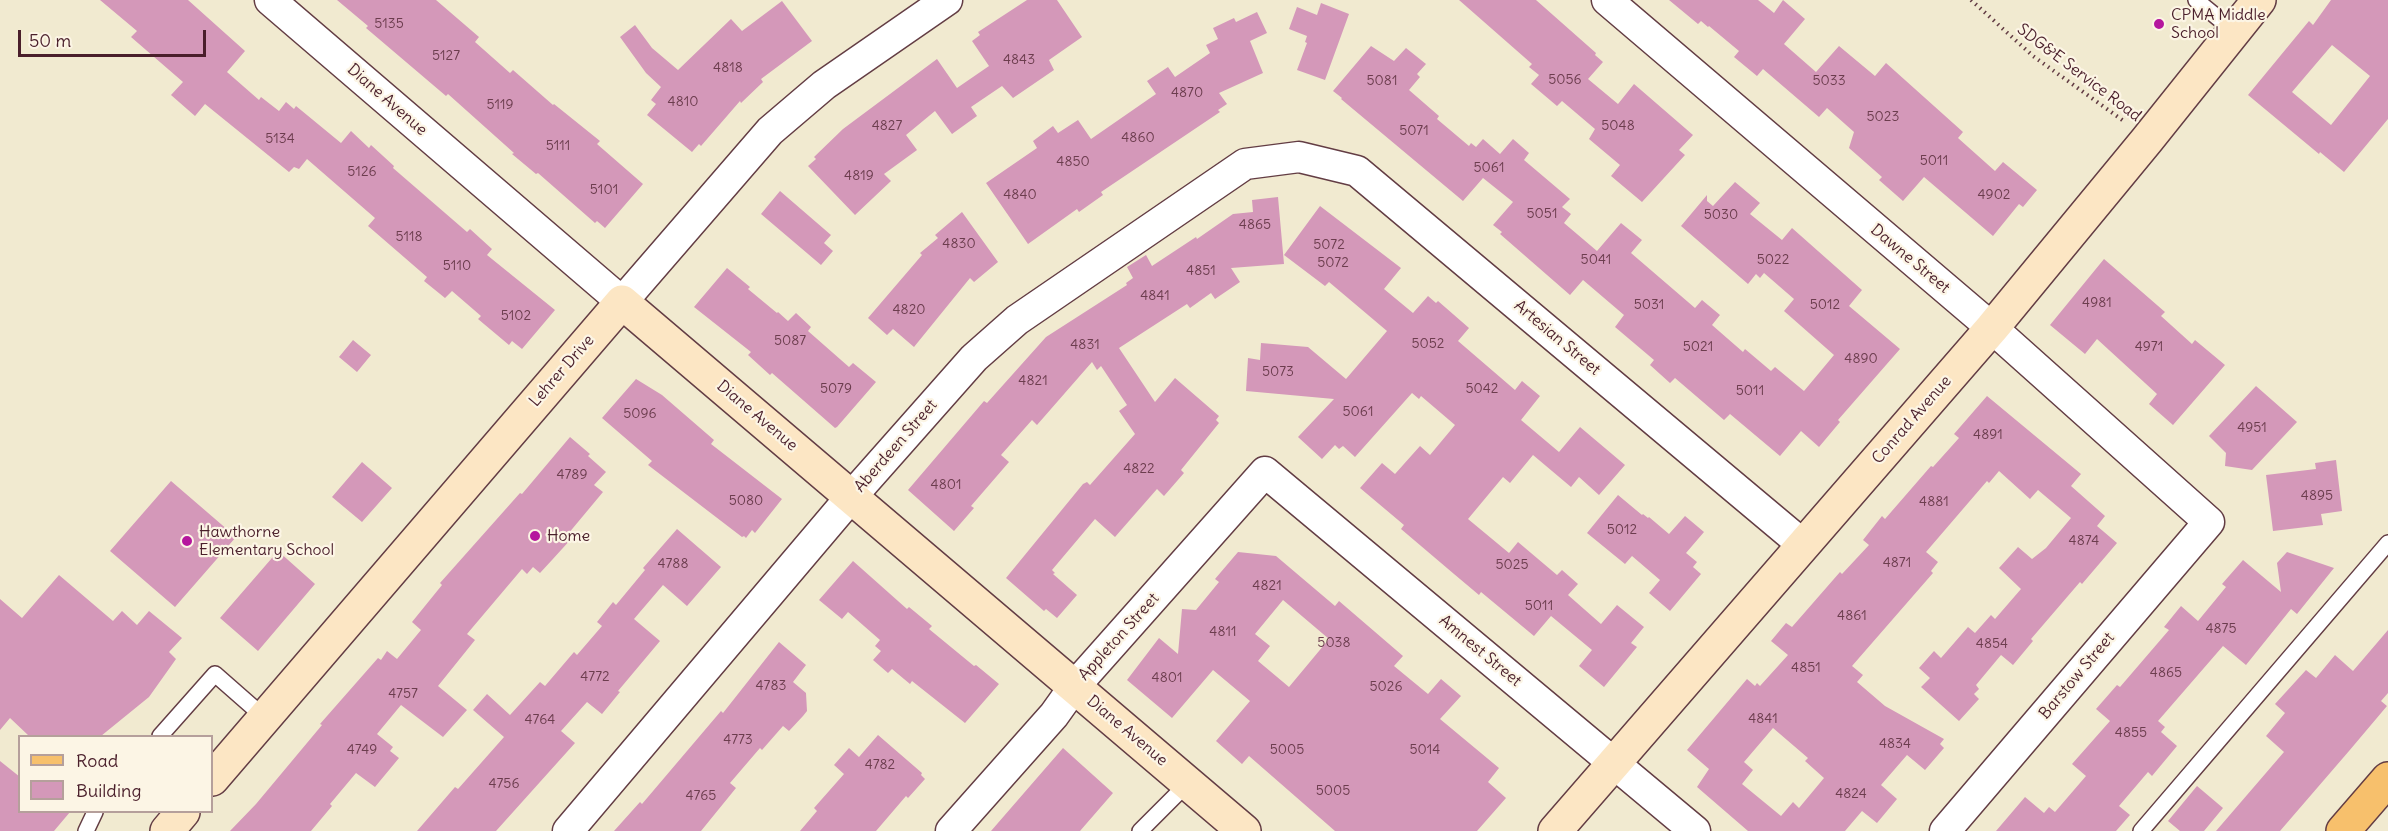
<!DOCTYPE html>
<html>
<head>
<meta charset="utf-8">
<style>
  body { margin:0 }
  #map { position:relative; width:2388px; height:831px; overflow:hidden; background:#f1ead0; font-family:Delius,sans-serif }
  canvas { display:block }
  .legend { position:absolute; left:18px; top:735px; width:195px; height:78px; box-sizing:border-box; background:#fcf5e5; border:2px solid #b59f9b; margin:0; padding:8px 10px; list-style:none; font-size:18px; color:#4a1f2b }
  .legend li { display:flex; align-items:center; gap:12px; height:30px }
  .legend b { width:30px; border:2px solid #b59f9b }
  .scale { position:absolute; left:18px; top:30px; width:188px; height:27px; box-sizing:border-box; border:3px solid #4a1f2b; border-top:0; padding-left:8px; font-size:18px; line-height:21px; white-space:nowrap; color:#4a1f2b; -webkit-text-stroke:4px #fcf5e5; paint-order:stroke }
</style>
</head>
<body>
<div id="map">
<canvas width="2388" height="831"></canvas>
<ul class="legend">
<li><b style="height:8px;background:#f7c06c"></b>Road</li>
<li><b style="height:16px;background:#d498b9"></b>Building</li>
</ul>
<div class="scale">50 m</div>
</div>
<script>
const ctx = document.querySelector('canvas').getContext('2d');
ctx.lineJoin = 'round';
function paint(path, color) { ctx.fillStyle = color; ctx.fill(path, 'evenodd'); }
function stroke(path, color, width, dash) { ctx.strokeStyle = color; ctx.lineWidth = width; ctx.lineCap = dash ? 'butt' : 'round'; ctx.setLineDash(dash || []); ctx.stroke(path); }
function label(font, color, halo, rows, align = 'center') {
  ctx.font = font + ' Delius,sans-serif'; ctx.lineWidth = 4.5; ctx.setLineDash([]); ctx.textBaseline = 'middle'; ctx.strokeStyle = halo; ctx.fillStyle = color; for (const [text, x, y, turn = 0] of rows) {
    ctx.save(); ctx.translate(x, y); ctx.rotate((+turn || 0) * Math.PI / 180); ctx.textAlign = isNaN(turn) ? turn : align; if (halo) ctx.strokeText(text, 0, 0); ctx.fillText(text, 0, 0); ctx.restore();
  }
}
paint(new Path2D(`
  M100,0H188L245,51L227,72L259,100L261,97L279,111L286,102L294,109L296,106L341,143L351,131L369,148L371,145L394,166L393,168L467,232L470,229L492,249L487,255L555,310L522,349L512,341L509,345L478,319L481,316L452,291L445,298L424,281L427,277L368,226L375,218L307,159L299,169L294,167L289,172L205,104L195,116L171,95L183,82L131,37L137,31Z
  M337,0H436L479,37L475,42L510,73L513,70L553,105L554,104L600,141L597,144L643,184L605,228L597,221L595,223L538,173L536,174L512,154L514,153L448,94L446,96L366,28L368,26Z
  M1027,0H1057L1082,37L1049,60L1054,70L1013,98L1002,86L971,107L977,116L952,134L935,111L906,135L917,150L884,174L891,181L855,215L808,166L816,159L814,157L843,129L937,59L957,88L989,66L972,41L980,35L978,32Z
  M1459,0H1536L1596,53L1595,55L1603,62L1588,79L1618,104L1634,84L1693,135L1679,150L1685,155L1642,202L1611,176L1620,165L1589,139L1595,129L1562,101L1557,106L1531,84L1539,75L1529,67L1532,64Z
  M1669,0H1758L1774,13L1783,0L1805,19L1784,44L1816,72L1839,46L1875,76L1886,63L1963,132L1958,138L1995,171L2003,162L2037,190L2023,207L2019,204L1993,236L1924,177L1903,201L1879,180L1882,177L1849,148L1854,132L1827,108L1819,117L1763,69L1757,76L1734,57L1739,51L1709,26L1708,27L1701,21L1698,24Z
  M2331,0H2388V119L2344,172L2320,152L2319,154L2248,95L2309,21L2313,25ZM2332,45L2370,76L2331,125L2292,92Z
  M782,1L812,41L761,79L763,82L741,103L740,101L701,146L699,144L692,152L647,115L656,104L651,100L661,87L646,73L620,37L635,25L652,48L678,70L731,19L742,31Z
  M1321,3L1349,14L1325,80L1297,70L1307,43L1305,42L1307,36L1289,29L1297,7L1317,15Z
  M1257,12L1267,33L1250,41L1263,73L1219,93L1227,104L1218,110L1220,112L1101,192L1103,195L1079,212L1077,209L1028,244L986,183L1037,148L1033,141L1053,126L1058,133L1078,120L1091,139L1156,94L1147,81L1168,67L1175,77L1210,53L1206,45L1218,39L1213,28L1234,18L1236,22Z
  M1371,46L1394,61L1406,48L1426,64L1417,74L1420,77L1409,90L1439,116L1437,119L1469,146L1471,143L1476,147L1483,139L1500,154L1513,139L1529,153L1524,160L1570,199L1562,207L1571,214L1564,223L1597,251L1621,223L1642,240L1631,253L1695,308L1702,300L1720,315L1712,325L1743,352L1745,349L1771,371L1775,367L1804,391L1834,355L1784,311L1794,299L1764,273L1760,278L1756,274L1748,284L1681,226L1707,195V201L1713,206L1735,182L1760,203L1750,214L1782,240L1792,228L1862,290L1849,306L1900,349L1838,420L1840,422L1819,447L1801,431L1780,456L1730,414L1724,420L1675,378L1670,383L1650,365L1654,360L1615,327L1624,315L1583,280L1570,295L1500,234L1502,232L1493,225L1513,202L1483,178L1463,201L1341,99L1342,98L1333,91Z
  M780,191L831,235L824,243L833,251L821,265L761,214Z
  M1278,197L1284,264L1231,268L1240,282L1215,299L1211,293L1190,308L1187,304L1119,348L1155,402L1175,378L1219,416L1216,420L1219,423L1181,470L1184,473L1164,496L1157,489L1115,537L1095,519L1052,570L1055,573L1053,574L1077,595L1057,618L1046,609L1044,611L1006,578L1083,484L1087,482L1090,485L1135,434L1119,411L1127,405L1101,366L1097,370L1092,362L1037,425L1032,420L1001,455L1009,462L971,506L974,508L954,531L908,490L984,401L987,403L1046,337L1127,285L1126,283L1133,278L1127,267L1146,255L1152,266L1196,237L1197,239L1233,214L1253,212L1252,200Z
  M1320,206L1401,268L1384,289L1413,313L1428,296L1436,303L1438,301L1469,328L1458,341L1515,390L1522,381L1540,396L1521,420L1559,452L1580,427L1625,465L1599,495L1579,477L1571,487L1533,455L1510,483L1503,477L1468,519L1509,553L1518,542L1557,575L1562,570L1578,584L1568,595L1601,624L1617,605L1644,627L1631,643L1637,647L1604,687L1579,666L1592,650L1551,616L1534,636L1481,592L1479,595L1454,574L1401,529L1404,525L1360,488L1382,463L1395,474L1420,446L1430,455L1455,425L1421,396L1419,399L1412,393L1355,457L1343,446L1339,449L1335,445L1322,459L1298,437L1334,399L1246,391L1248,358L1260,360L1261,343L1308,347L1346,379L1387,331L1329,282L1325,286L1284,255Z
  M962,212L998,262L974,282L970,278L914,347L893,329L887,335L868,318L922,255L920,253L938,238L935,235Z
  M2104,259L2165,312L2161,316L2192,344L2195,340L2225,365L2173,425L2149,404L2157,394L2097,339L2085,354L2050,325Z
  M727,268L750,287L748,289L777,313L778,312L788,321L796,313L811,327L808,331L849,367L853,363L876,382L837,427L835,428L772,373L770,375L748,355L751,352L694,307Z
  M353,340L371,355L357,372L339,357Z
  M636,379L662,395L714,440L711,444L782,499L755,533L752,530L746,538L744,536L742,537L648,465L652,461L602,418Z
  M2256,386L2297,422L2252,470L2225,466L2226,453L2209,436Z
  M1987,396L2081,474L2071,486L2105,516L2097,526L2117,543L2082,584L2080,582L2031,639L2033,641L2013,665L2001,655L1976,685L1979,689L1974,694L1979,699L1959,721L1921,687L1930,678L1919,668L1934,651L1941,658L1968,627L1975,633L1991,615L1995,619L2021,589L1999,568L2018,547L2032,559L2046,548L2071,518L2038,490L2030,499L1999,471L1989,483L1987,481L1926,552L1938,562L1931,571L1933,573L1852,666L1863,675L1857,682L1885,706L1944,739L1940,744L1944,748L1925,770L1907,755L1881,785L1897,799L1877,823L1862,811L1845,831H1748L1697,787L1709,769L1687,750L1747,679L1755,686L1757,683L1760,686L1788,655L1771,641L1786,623L1792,627L1840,572L1842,574L1869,545L1863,540L1882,516L1885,519L1931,466L1933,467L1959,438L1954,434ZM1773,728L1808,758L1805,761L1824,778L1799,808L1793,802L1781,816L1742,784L1753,770L1744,762Z
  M570,437L590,454L588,456L606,472L594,485L603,492L568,534L572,538L552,560L540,573L533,567L527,574L522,569L467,634L475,640L438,686L467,710L443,737L401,705L377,734L393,747L390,751L399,758L375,787L356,773L330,804L332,806L311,831H230L256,804L322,725L320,724L378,658L381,660L387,651L397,659L421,630L412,622L442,585L440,583L520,493L522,494Z
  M2336,460L2342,511L2321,514L2323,525L2273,531L2266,475L2316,469L2315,463Z
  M362,462L392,488L362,522L332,497Z
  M171,481L236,537L175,607L110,551Z
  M1618,495L1642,515L1643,514L1648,518L1649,517L1669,534L1685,516L1704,532L1686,553L1697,562L1693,567L1701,574L1670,611L1649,593L1660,580L1632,556L1625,564L1587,533Z
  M677,529L721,567L687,606L663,585L634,619L660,641L618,691L620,692L602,714L587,702L561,731L575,743L496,831H417L455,787L458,789L504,737L473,710L487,694L510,715L540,682L545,686L574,652L577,655L602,626L597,622L613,602L616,605L645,570L643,568Z
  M278,551L315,584L258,651L220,618Z
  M1238,552L1276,556L1335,606L1339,601L1403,656L1394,666L1428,694L1441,679L1461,696L1440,719L1499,768L1488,782L1506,798L1477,831H1335L1249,756L1242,764L1216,741L1250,701L1213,670L1172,718L1127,680L1159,638L1178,654L1182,609L1196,610L1219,582L1215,579ZM1283,600L1329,639L1289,687L1258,661L1270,646L1255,634Z
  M2287,552L2334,568L2297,614L2291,609L2246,665L2223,646L2158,721L2165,727L2161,732L2177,746L2152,776L2148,772L2119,806L2130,815L2116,831H1996L2025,797L2044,813L2049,807L2055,812L2086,776L2072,764L2110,721L2096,709L2117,685L2120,687L2169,630L2164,627L2181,606L2198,621L2226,587L2222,584L2243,560L2281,592L2277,563Z
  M853,561L907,609L909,607L932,626L929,629L974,666L976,665L999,684L965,723L912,681L910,684L892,669L888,673L873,660L881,651L875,646L880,640L848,612L842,619L819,600Z
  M59,575L113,621L122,611L137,625L149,611L182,638L169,652L176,659L149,697L101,736H29L10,718L0,730V599L22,618Z
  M2388,630V693L2381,701L2387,706L2349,751L2280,831H2216L2284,752L2266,736L2285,713L2275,704L2306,670L2316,678L2335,655L2353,671Z
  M779,642L806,665L793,682L806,693L807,711L803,716L789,731L783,726L762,750L760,748L730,783L736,788L701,831H614L640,802L642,804L721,711L723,713Z
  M878,735L922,773L921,775L925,779L908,798L906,796L876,831H800L817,811L814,808L844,774L834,765L849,748L859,757Z
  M1063,748L1113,793L1080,831H991Z
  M0,761L20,777V812H70L54,831H0Z
  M2197,786L2223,808L2204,831H2180L2168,821Z`), '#d498b9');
const lane = new Path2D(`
  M2196,0L2234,31
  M160,736L215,674L264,717
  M86,831L95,812
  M1140,831L1188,783
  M2141,831L2388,543`);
const street = new Path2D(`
  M270,0L622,302L770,131L824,85L947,0
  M1607,0L1992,328L2209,522L1945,831
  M568,831L851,497L974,358L1017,320L1245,164L1299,157L1357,171L1802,544
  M951,831L1054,715L1074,687L1265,472L1695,831`);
const secondary = new Path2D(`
  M212,779L622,302L1244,831
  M167,831L183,812
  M1555,831L1992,328L2147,140L2259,0`);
const primary = new Path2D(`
  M2343,831L2388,779`);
stroke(lane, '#633d44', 18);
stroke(street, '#633d44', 33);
stroke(secondary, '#633d44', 36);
stroke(primary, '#633d44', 36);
stroke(new Path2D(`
  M1971,0L2033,56L2125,122`), '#633d44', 4, [1.5, 4.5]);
stroke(lane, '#fff', 15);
stroke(street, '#fff', 30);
stroke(secondary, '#fce6c4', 33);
stroke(primary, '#f7c06c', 33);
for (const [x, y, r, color] of [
  [2159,24,6,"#b5179e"],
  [535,536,6,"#b5179e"],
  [187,541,6,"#b5179e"]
]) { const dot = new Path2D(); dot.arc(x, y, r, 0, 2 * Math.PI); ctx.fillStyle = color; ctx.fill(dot); stroke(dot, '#fcf5e5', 2); }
label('14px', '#6c3d4e', null, [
  ["5135",389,24],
  ["5127",446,56],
  ["4843",1019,60],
  ["4818",728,68],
  ["5056",1565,80],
  ["5081",1382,81],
  ["5033",1829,81],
  ["4870",1187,93],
  ["4810",683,102],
  ["5119",500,105],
  ["5023",1883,117],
  ["4827",887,126],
  ["5048",1618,126],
  ["5071",1414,131],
  ["4860",1138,138],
  ["5134",280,139],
  ["5111",558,146],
  ["5011",1934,161],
  ["4850",1073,162],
  ["5061",1489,168],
  ["5126",362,172],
  ["4819",859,176],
  ["5101",604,190],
  ["4840",1020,195],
  ["4902",1994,195],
  ["5051",1542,214],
  ["5030",1721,215],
  ["4865",1255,225],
  ["5118",409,237],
  ["4830",959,244],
  ["5072",1329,245],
  ["5041",1596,260],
  ["5022",1773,260],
  ["5072",1333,263],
  ["5110",457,266],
  ["4851",1201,271],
  ["4841",1155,296],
  ["4981",2097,303],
  ["5031",1649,305],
  ["5012",1825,305],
  ["4820",909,310],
  ["5102",516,316],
  ["5087",790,341],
  ["5052",1428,344],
  ["4831",1085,345],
  ["5021",1698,347],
  ["4971",2149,347],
  ["4890",1861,359],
  ["5073",1278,372],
  ["4821",1033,381],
  ["5079",836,389],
  ["5042",1482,389],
  ["5011",1750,391],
  ["5061",1358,412],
  ["5096",640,414],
  ["4951",2252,428],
  ["4891",1988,435],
  ["4822",1139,469],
  ["4789",572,475],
  ["4801",946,485],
  ["4895",2317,496],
  ["5080",746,501],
  ["4881",1934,502],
  ["5012",1622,530],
  ["4874",2084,541],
  ["4871",1897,563],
  ["4788",673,564],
  ["5025",1512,565],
  ["4821",1267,586],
  ["5011",1539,606],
  ["4861",1852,616],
  ["4875",2221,629],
  ["4811",1223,632],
  ["5038",1334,643],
  ["4854",1992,644],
  ["4851",1806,668],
  ["4865",2166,673],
  ["4772",595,677],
  ["4801",1167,678],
  ["4783",771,686],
  ["5026",1386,687],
  ["4757",403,694],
  ["4841",1763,719],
  ["4764",540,720],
  ["4855",2131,733],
  ["4773",738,740],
  ["4834",1895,744],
  ["4749",362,750],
  ["5005",1287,750],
  ["5014",1425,750],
  ["4782",880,765],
  ["4756",504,784],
  ["5005",1333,791],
  ["4824",1851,794],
  ["4765",701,796]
]);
label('16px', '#4a1f2b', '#fcf5e5', [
  ["CPMA Middle",2171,15],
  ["School",2171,33],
  ["Hawthorne",199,532],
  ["Elementary School",199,550],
  ["Home",547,536]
], 'left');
label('16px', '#4a1f2b', '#fcf5e5', [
  ["SDG&E Service Road",2079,73,37],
  ["Diane Avenue",387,100,41],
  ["Dawne Street",1910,259,40],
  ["Artesian Street",1557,338,40],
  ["Lehrer Drive",562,371,-49],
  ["Diane Avenue",757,416,40],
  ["Conrad Avenue",1912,420,-49],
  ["Aberdeen Street",896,446,-49],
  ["Appleton Street",1119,637,-48],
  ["Amnest Street",1480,651,40],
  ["Barstow Street",2077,676,-50],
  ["Diane Avenue",1127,731,40]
]);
</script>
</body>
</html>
